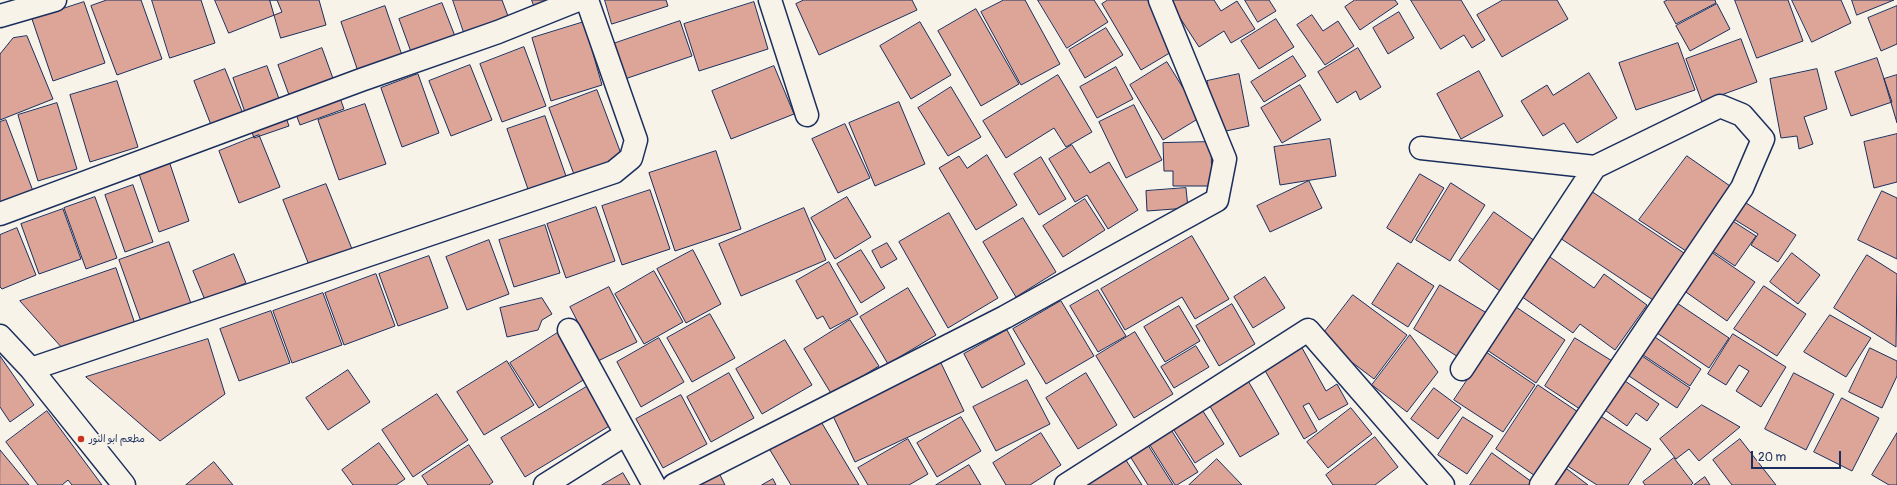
<!DOCTYPE html>
<html>
<head>
<meta charset="utf-8">
<style>
  body { margin:0 }
  #map { position:relative; width:1897px; height:485px; overflow:hidden; background:#f7f3e8; font-family:Pangolin,sans-serif }
  canvas { display:block }
  .scale { position:absolute; left:1751px; top:451px; width:90px; height:18px; box-sizing:border-box; border:2px solid #1b2f5e; border-top:0; padding-left:5px; font-size:12px; line-height:14px; white-space:nowrap; color:#1b2f5e; -webkit-text-stroke:3px #f7f3e8; paint-order:stroke }
</style>
</head>
<body>
<div id="map">
<canvas width="1897" height="485"></canvas>
<div class="scale">20 m</div>
</div>
<script>
const ctx = document.querySelector('canvas').getContext('2d');
ctx.lineJoin = 'round';
function paint(path, color) { ctx.fillStyle = color; ctx.fill(path, 'evenodd'); }
function stroke(path, color, width, dash) { ctx.strokeStyle = color; ctx.lineWidth = width; ctx.lineCap = dash ? 'butt' : 'round'; ctx.setLineDash(dash || []); ctx.stroke(path); }
function label(font, color, halo, rows, align = 'center') {
  ctx.font = font + ' Pangolin,"Playpen Sans Arabic",sans-serif'; ctx.lineWidth = 4; ctx.setLineDash([]); ctx.textBaseline = 'middle'; ctx.strokeStyle = halo; ctx.fillStyle = color; for (const [text, x, y, turn = 0] of rows) {
    ctx.save(); ctx.translate(x, y); ctx.rotate((+turn || 0) * Math.PI / 180); ctx.textAlign = isNaN(turn) ? turn : align; if (halo) ctx.strokeText(text, 0, 0); ctx.fillText(text, 0, 0); ctx.restore();
  }
}
const building = new Path2D(`
  M107,0H141L162,59L117,75L91,6Z
  M152,0H201L215,43L170,58Z
  M215,0H277L282,12L229,33Z
  M270,0H319L326,25L281,38Z
  M453,0H502L515,35L470,50Z
  M532,0H567L536,11Z
  M605,0H666L668,6L612,24Z
  M804,0H912L917,10L819,55L796,4Z
  M1004,0H1025L1060,64L1021,85L981,12Z
  M1038,0H1094L1108,22L1067,48Z
  M1108,0H1150L1178,48L1141,70L1102,4Z
  M1170,0H1214L1221,11L1237,1L1255,29L1231,43L1224,31L1199,47L1169,1Z
  M1245,0H1269L1276,11L1258,22Z
  M1355,0H1395L1398,4L1360,30L1345,7Z
  M1411,0H1461L1485,40L1472,48L1464,35L1441,49Z
  M1503,0H1557L1568,19L1502,57L1477,15Z
  M1668,0H1715L1716,3L1676,24L1664,2Z
  M1735,0H1788L1803,41L1757,58Z
  M1792,0H1841L1851,23L1812,42Z
  M1852,0H1894L1857,15Z
  M84,2L105,63L53,81L32,19Z
  M754,2L768,49L699,71L684,24Z
  M442,3L462,54L418,71L399,19Z
  M1717,4L1730,29L1690,51L1676,26Z
  M385,6L405,64L361,80L341,22Z
  M1897,6V44L1881,51L1868,18Z
  M976,9L1019,84L981,106L938,31Z
  M1399,12L1414,38L1388,54L1373,28Z
  M1312,15L1323,31L1338,21L1354,46L1325,65L1297,25Z
  M1276,19L1294,47L1259,69L1241,41Z
  M680,21L692,56L622,80L610,45Z
  M584,22L602,85L551,101L532,38Z
  M920,22L951,75L911,99L880,46Z
  M1106,28L1123,55L1085,78L1069,50Z
  M27,36L53,99L0,120V54L13,38Z
  M1741,39L1757,82L1702,102L1686,59Z
  M1678,43L1695,90L1636,110L1619,63Z
  M524,47L546,106L502,122L480,64Z
  M322,48L344,109L300,125L278,65Z
  M1358,48L1381,87L1360,100L1356,91L1337,103L1318,72Z
  M1293,56L1306,76L1264,102L1251,82Z
  M1877,58L1892,102L1851,116L1835,72Z
  M1167,62L1201,117L1163,140L1130,85Z
  M470,65L492,120L451,136L429,81Z
  M267,66L289,126L254,138L233,78Z
  M774,66L794,114L731,139L712,91Z
  M1116,67L1133,99L1097,118L1080,87Z
  M225,69L250,131L218,143L194,81Z
  M1817,69L1827,109L1804,117L1813,144L1799,149L1797,136L1781,138L1770,79Z
  M1479,71L1503,116L1461,139L1437,94Z
  M1589,73L1617,118L1577,143L1564,123L1543,136L1521,101L1547,85L1553,95Z
  M418,74L439,133L402,147L381,88Z
  M1239,74L1249,126L1217,133L1207,81Z
  M1058,75L1092,132L1066,147L1054,128L1006,158L983,121Z
  M1897,75V123L1884,79Z
  M117,81L138,147L90,162L70,95Z
  M1300,85L1321,120L1282,143L1261,108Z
  M951,87L981,137L948,156L918,108Z
  M597,90L623,159L575,177L549,108Z
  M899,102L925,164L875,186L849,123Z
  M57,103L77,169L38,181L18,115Z
  M365,104L386,164L339,180L318,120Z
  M1134,105L1162,160L1126,178L1099,122Z
  M545,116L567,179L529,192L507,129Z
  M6,120L33,191L0,203V122Z
  M845,124L870,178L838,193L812,139Z
  M1897,134V182L1874,188L1864,142Z
  M259,135L280,187L239,203L219,151Z
  M1330,139L1336,176L1280,185L1274,147Z
  M1211,142L1212,186H1173V171H1164L1163,143Z
  M1072,145L1090,173L1109,162L1138,210L1108,229L1087,195L1075,202L1049,159Z
  M716,151L741,229L675,251L649,173Z
  M987,155L1017,205L976,230L939,168L959,156L967,168Z
  M1687,156L1730,186L1686,251L1639,220Z
  M1041,157L1066,199L1039,215L1014,174Z
  M169,161L189,221L159,232L138,171Z
  M1420,174L1444,188L1411,243L1387,228Z
  M1309,181L1322,208L1270,232L1257,206Z
  M1451,183L1485,205L1450,261L1416,240Z
  M326,184L352,249L309,265L283,200Z
  M133,185L153,242L125,252L105,195Z
  M1186,188L1188,208L1147,211L1146,191Z
  M650,190L670,249L622,265L602,206Z
  M1591,191L1690,257L1659,304L1560,238Z
  M1882,191L1897,198V259L1858,240Z
  M95,197L117,258L86,269L64,208Z
  M847,197L871,237L835,259L811,218Z
  M1085,199L1105,230L1063,257L1043,226Z
  M1743,201L1796,235L1778,262L1751,245L1758,234L1732,218Z
  M596,207L615,261L566,278L547,224Z
  M804,208L826,260L741,296L719,244Z
  M63,209L81,259L39,274L21,224Z
  M1494,212L1535,241L1500,291L1459,261Z
  M949,213L998,298L948,328L899,242Z
  M1023,218L1056,272L1016,297L983,242Z
  M1731,220L1756,236L1735,266L1711,250Z
  M545,225L560,273L514,287L499,240Z
  M17,228L36,275L2,289L0,287V235Z
  M1192,236L1229,299L1195,319L1182,297L1125,330L1101,289Z
  M489,240L509,294L467,310L446,257Z
  M169,242L193,309L143,327L119,260Z
  M887,243L897,259L881,268L872,251Z
  M693,250L721,304L686,323L657,269Z
  M861,250L885,288L861,303L837,264Z
  M1710,251L1755,282L1727,321L1683,290Z
  M1792,253L1820,275L1798,304L1770,282Z
  M234,254L246,283L205,300L193,271Z
  M1867,255L1897,274L1896,347L1834,308Z
  M429,256L448,308L398,326L379,274Z
  M1550,257L1594,288L1604,274L1647,305L1615,350L1580,324L1573,333L1521,296Z
  M829,262L858,314L830,329L823,316L817,319L796,281Z
  M1398,263L1434,286L1408,327L1372,304Z
  M116,268L135,324L63,349L20,301Z
  M654,271L683,322L644,344L615,294Z
  M376,274L395,326L344,345L325,293Z
  M1265,277L1285,308L1253,328L1234,297Z
  M1440,285L1490,315L1463,360L1414,329Z
  M1764,286L1806,314L1777,356L1734,329Z
  M609,287L637,342L598,361L570,307Z
  M908,288L936,335L888,364L860,317Z
  M1098,290L1126,336L1098,352L1070,306Z
  M323,293L342,345L292,363L273,311Z
  M1353,295L1407,335L1374,379L1320,338Z
  M542,298L552,314L542,320L538,330L507,337L500,308Z
  M1061,301L1094,356L1046,384L1013,329Z
  M1674,301L1729,338L1709,368L1654,331Z
  M1232,304L1255,344L1219,366L1196,326Z
  M1179,306L1200,341L1165,362L1144,327Z
  M1516,307L1565,340L1536,383L1487,350Z
  M271,311L290,363L239,381L220,329Z
  M710,314L735,358L692,382L667,338Z
  M1830,315L1871,338L1846,377L1804,352Z
  M850,320L879,366L832,395L804,349Z
  M1007,330L1025,364L982,388L964,354Z
  M559,332L588,377L539,408L510,363Z
  M1135,332L1173,394L1134,418L1096,356Z
  M1733,334L1786,367L1761,407L1736,391L1749,371L1739,365L1726,385L1708,374Z
  M1410,335L1438,372L1407,412L1372,385Z
  M1652,335L1701,369L1690,386L1640,353Z
  M659,338L684,382L641,407L617,362Z
  M1575,338L1617,364L1586,413L1545,386Z
  M208,339L225,394L160,441L86,377Z
  M785,340L812,385L762,414L736,369Z
  M1196,346L1209,367L1174,388L1161,367Z
  M1301,346L1326,391L1337,384L1348,404L1319,420L1309,403L1303,406L1317,431L1304,439L1263,367Z
  M1870,348L1897,361V376L1882,408L1849,392Z
  M1486,352L1535,385L1503,432L1454,400Z
  M1639,354L1690,388L1677,408L1626,374Z
  M0,356L34,405L10,422L0,407Z
  M507,361L534,405L484,435L457,392Z
  M941,363L964,411L855,462L832,414Z
  M348,370L370,402L328,430L306,398Z
  M729,373L754,418L711,442L687,397Z
  M1086,373L1117,425L1078,449L1046,398Z
  M1794,373L1834,394L1806,450L1765,429Z
  M1247,379L1279,434L1240,457L1208,403Z
  M1622,379L1659,404L1647,421L1636,413L1627,426L1602,408Z
  M1027,380L1050,424L996,451L973,407Z
  M1538,385L1584,416L1541,480L1496,449Z
  M588,386L611,425L525,477L501,438Z
  M1434,388L1461,408L1438,439L1411,419Z
  M437,394L468,440L413,477L382,430Z
  M681,395L707,444L663,468L636,419Z
  M1842,398L1879,418L1852,471L1814,452Z
  M1199,405L1224,444L1195,463L1170,424Z
  M1702,405L1740,427L1699,461L1689,449L1676,459L1660,439Z
  M1351,408L1372,434L1328,468L1307,442Z
  M47,411L102,485H72L68,480L62,485H38L6,442Z
  M1599,415L1651,449L1628,485H1597L1566,465Z
  M961,417L981,451L937,477L917,443Z
  M1463,417L1493,436L1467,474L1438,455Z
  M820,420L859,485H791L770,450Z
  M1168,425L1198,472L1177,485H1175L1146,439Z
  M1041,433L1061,465L1030,485H1006L993,463Z
  M1897,433V485H1889L1872,475Z
  M1375,437L1398,467L1375,485H1333L1326,475Z
  M908,439L928,474L909,485H868L858,468Z
  M1740,439L1776,485H1732L1713,460Z
  M1146,442L1173,485H1148L1128,453Z
  M379,443L405,479L396,485H353L342,470Z
  M469,445L493,482L489,485H428L422,476Z
  M0,450L29,485H0Z
  M1492,453L1532,482L1530,485H1470Z
  M1122,454L1142,485H1075Z
  M1674,458L1693,483L1691,485H1645L1643,482Z
  M1217,459L1242,485H1189Z
  M214,462L233,485H186Z
  M969,465L981,485H936Z
  M717,469L725,485H688Z
  M1567,469L1588,485H1555Z
  M623,473L630,485H602Z
  M1705,477L1710,485H1694Z
  M773,479L776,485H762Z`);
paint(building, '#dda598');
stroke(building, '#1b2f5e', 1);
const street = new Path2D(`
  M770,0L807,115
  M0,16L55,0
  M1421,148L1595,167
  M0,214L361,80L498,32L578,0
  M569,330L654,485
  M0,336L31,369L124,485
  M31,369L614,172L631,158L636,140L587,0
  M1462,369L1595,167L1720,106L1742,115L1763,139L1742,188L1541,485
  M545,485L626,434
  M674,485L1005,317L1217,200L1225,159L1160,0
  M1066,485L1308,330L1443,485`);
stroke(street, '#1b2f5e', 25);
stroke(street, '#f7f3e8', 22);
for (const [x, y, r, color] of [
  [81,439,4,"#c8321e"]
]) { const dot = new Path2D(); dot.arc(x, y, r, 0, 2 * Math.PI); ctx.fillStyle = color; ctx.fill(dot); stroke(dot, '#f7f3e8', 1.5); }
label('10px', '#1b2f5e', '#f7f3e8', [
  ["مطعم ابو النور",89,439]
], 'left');
</script>
</body>
</html>
